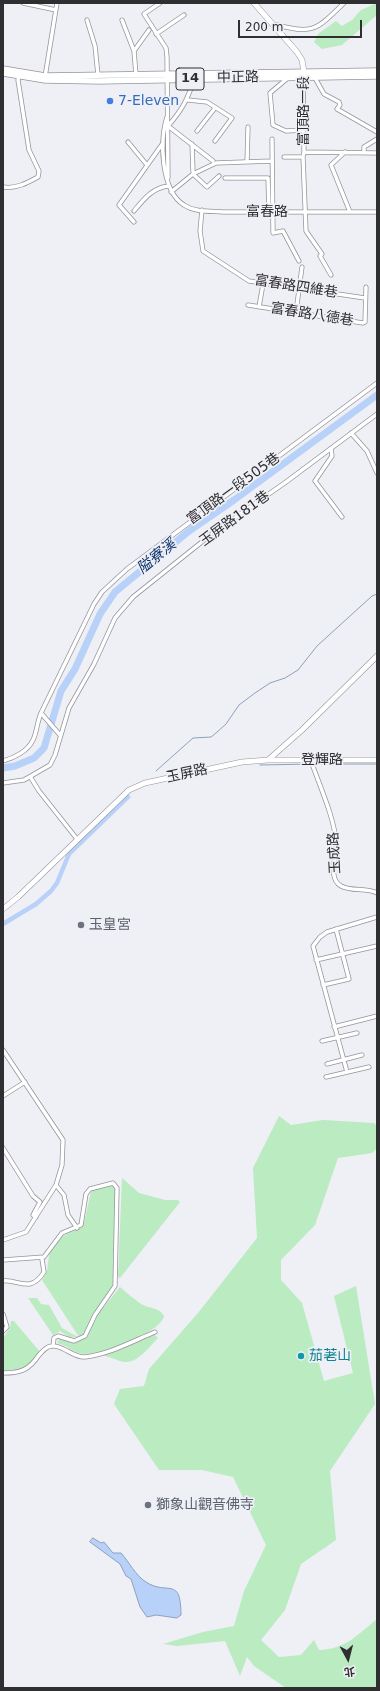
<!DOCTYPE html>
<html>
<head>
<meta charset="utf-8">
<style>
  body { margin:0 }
  #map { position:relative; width:380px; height:1691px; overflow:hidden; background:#efeff6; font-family:"DejaVu Sans","Noto Sans TC",sans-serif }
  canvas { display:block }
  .frame { position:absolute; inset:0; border:4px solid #2f2f31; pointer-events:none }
  .north { position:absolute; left:328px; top:1639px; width:40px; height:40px; -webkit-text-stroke:3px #efeff6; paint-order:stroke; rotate:173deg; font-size:11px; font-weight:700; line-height:16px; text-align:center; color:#2f2f31 }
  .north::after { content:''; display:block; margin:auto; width:14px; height:18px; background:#2f2f31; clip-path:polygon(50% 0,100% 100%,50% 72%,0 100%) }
  .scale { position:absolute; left:238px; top:20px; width:124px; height:18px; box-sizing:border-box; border:2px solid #2f2f31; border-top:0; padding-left:5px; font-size:12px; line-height:14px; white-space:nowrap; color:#2f2f31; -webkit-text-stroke:3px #efeff6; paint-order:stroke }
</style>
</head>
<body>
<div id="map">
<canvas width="380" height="1691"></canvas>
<div class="frame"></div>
<div class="north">北</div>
<div class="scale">200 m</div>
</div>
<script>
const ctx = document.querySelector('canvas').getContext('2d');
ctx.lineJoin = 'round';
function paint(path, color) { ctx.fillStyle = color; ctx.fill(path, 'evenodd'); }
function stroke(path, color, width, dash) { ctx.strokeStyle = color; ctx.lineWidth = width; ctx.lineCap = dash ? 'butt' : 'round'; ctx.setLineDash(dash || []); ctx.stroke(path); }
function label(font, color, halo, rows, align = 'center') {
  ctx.font = font + ' "DejaVu Sans","Noto Sans TC",sans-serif'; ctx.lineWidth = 3.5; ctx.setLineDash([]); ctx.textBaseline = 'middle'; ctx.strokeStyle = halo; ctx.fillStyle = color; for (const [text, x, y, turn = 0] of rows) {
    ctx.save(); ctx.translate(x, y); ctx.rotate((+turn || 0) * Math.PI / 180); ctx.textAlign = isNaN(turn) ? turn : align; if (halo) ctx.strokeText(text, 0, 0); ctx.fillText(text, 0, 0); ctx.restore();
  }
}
paint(new Path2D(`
  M377,3V15L342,45L322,49L314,42L318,34L336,21L342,26L352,20L361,10Z
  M279,1116L291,1125L323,1120L374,1123L377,1126V1148L372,1153L338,1158L315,1225L281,1260V1280L302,1303L324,1381L353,1373L334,1296L356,1286L375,1404L330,1471L336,1540L301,1564L285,1610L261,1640L279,1657L301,1655L314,1640L319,1650C346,1649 357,1635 377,1619V1688H286L254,1666L247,1657L240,1676L225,1641L177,1646L163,1644L203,1632L234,1626L244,1591L266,1545L233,1477L202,1470H159L114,1404L120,1389L144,1386L149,1369L198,1313L257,1238L253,1168Z
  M122,1178L139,1193L165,1200H178L180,1202L120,1278L118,1277Z
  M112,1185L116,1187L114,1285L93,1314L86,1333L79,1337L42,1280C49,1271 47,1266 49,1256C52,1238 69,1233 83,1227L91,1192L93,1189Z
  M120,1287C127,1293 134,1299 141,1304C149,1309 159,1307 164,1316C160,1334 100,1355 83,1354C73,1353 67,1345 57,1343L60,1338L76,1342L87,1336L98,1314Z
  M28,1298H37L41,1304L49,1305L62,1328L78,1337H69L60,1331L53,1335Z
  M11,1321H14L40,1352L27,1367L3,1371V1338L10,1328Z
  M154,1334L158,1338C150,1346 138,1363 125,1362C117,1361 109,1356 101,1355Z`), '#baebc1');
const water = new Path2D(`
  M93,1538L101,1543L104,1542L113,1553H121C130,1563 135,1575 146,1582C167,1596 181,1575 181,1615L177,1618L156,1615L147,1617L140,1607L131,1579L126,1576L120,1564L90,1542Z`);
paint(water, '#b7d1f8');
stroke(water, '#8ea0bc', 1);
stroke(new Path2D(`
  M314,764H377
  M260,765L311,764
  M156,771L193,738L211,737L216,733L226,724L239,705L255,693L270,683L285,678L298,670L317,646L372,596L377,594`), '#8ea0bc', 1);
stroke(new Path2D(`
  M3,924L36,904L51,891L57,883L69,854L128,797`), '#b7d1f8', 4.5);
stroke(new Path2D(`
  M3,768L15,766L34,758L44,748L61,691L75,669L100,614L115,592L189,531L234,500L377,395`), '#b7d1f8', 7);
const street = new Path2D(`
  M23,3L56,10
  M160,3L144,14L166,48L167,57L168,178
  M87,20L95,46L98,75
  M122,20L134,51L136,75
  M272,24C314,34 314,32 344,3
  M156,34L184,15
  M134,51L149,30
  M303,75L304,152L303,157L306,231L322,254L320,256L331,275
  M45,77L57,3
  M289,77L270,93L273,125L286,131L304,130
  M315,78L324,94L339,102L340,105L337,109L377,132
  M194,79C188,99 182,110 168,126L213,161
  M188,100L207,102L232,118L215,141
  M167,117C159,140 161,191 184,205C194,212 210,211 223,212H377
  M197,131L215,108
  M272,139L273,233L283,231L299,261
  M128,142L147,165
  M192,144L193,172
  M304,152L377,153
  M345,152L331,165L350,212
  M364,152V147L377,139
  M284,157H303
  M247,162L248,127
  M193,174L207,187L219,176
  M225,178H268L269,212
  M3,187C16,189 27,183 38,177L39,171L29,150L18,80L19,76
  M171,192L193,174L216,163L272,161
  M202,210L200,231L203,251L249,281L365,298
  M134,211C143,200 153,187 169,186
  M134,222L119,205L163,143
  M248,305L363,323L365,322L366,287
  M259,307L263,284
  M296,312L302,267
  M351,433L367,451L377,473
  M331,448L332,456L315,481L342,517
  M41,713L60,735
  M3,761C14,758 28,751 33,740C37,732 37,722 41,713L94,604L102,592L127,569L377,383
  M311,761C319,784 335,819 336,843C337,855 327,878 341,886C352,892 366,887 377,893
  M31,778L39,791L77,839
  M3,783L24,780L50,765L55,755L69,708L94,664L115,618L133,597L213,533L286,482L377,414
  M316,960L377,946
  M323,985L349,979L336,929
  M334,1027L377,1016
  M322,1041L357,1033
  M3,1050L63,1140L62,1165L56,1185L64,1195L68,1215L77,1228
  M327,1064L362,1055
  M347,1072L313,946L320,937L327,932L377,917
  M326,1077L369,1067
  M3,1096L25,1082
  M3,1148L33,1196L40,1202L33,1215L36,1217
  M3,1240L26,1232L56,1185
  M3,1260L44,1257L62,1233L81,1225L86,1194L90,1189L113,1183L117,1188L115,1286L95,1315L85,1336L74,1341L58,1336L54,1338L53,1346
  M3,1281C19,1279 30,1294 44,1272L42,1259
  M3,1314L7,1327L3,1331
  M3,1373C21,1373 29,1370 39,1355C42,1352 44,1349 48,1347C61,1342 72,1358 85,1357C110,1354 133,1341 155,1332`);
const secondary = new Path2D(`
  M254,3L297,52L302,60L304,72
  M268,760H377
  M3,909L18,897L129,790L145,783L242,762L268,760L302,730L377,656`);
const primary = new Path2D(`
  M3,69L45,76L377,71
  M3,73L45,80L99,81L377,76`);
stroke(street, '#94949a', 5);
stroke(secondary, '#94949a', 6);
stroke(primary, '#94949a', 7);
stroke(street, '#fff', 3.5);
stroke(secondary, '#fff', 5);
stroke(primary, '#fff', 5.5);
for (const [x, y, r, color] of [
  [110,101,4,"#3f7fe0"],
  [81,925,4,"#6b7280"],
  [301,1356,4,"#0f9aa8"],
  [148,1505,4,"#6b7280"]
]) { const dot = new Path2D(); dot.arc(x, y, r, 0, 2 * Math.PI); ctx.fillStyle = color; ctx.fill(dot); stroke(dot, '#efeff6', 1.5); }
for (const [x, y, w] of [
  [190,79,28]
]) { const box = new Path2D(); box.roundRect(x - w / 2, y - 11, w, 22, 3); ctx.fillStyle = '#efeff6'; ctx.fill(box); stroke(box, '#2f2f31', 1); }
label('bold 13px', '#2f2f31', null, [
  ["14",190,79]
]);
label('14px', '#2f2f31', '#efeff6', [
  ["中正路",238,78,-1],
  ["富頂路一段",304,111,-90],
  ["富春路",267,212],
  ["富春路四維巷",296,287,9],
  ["富春路八德巷",312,315,9],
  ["富頂路一段505巷",234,489,-36],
  ["玉屏路181巷",235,519,-36],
  ["登輝路",322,760],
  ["玉屏路",187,774,-12],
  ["玉成路",335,853,-93]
]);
label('14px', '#366cbe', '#efeff6', [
  ["7-Eleven",118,101]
], 'left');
label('14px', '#5b616d', '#efeff6', [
  ["玉皇宮",89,925],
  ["獅象山觀音佛寺",156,1505]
], 'left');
label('14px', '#0d838f', '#efeff6', [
  ["茄荖山",309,1356]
], 'left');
label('italic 15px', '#0e356d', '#efeff6', [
  ["隘寮溪",157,557,-39]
]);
</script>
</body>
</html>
